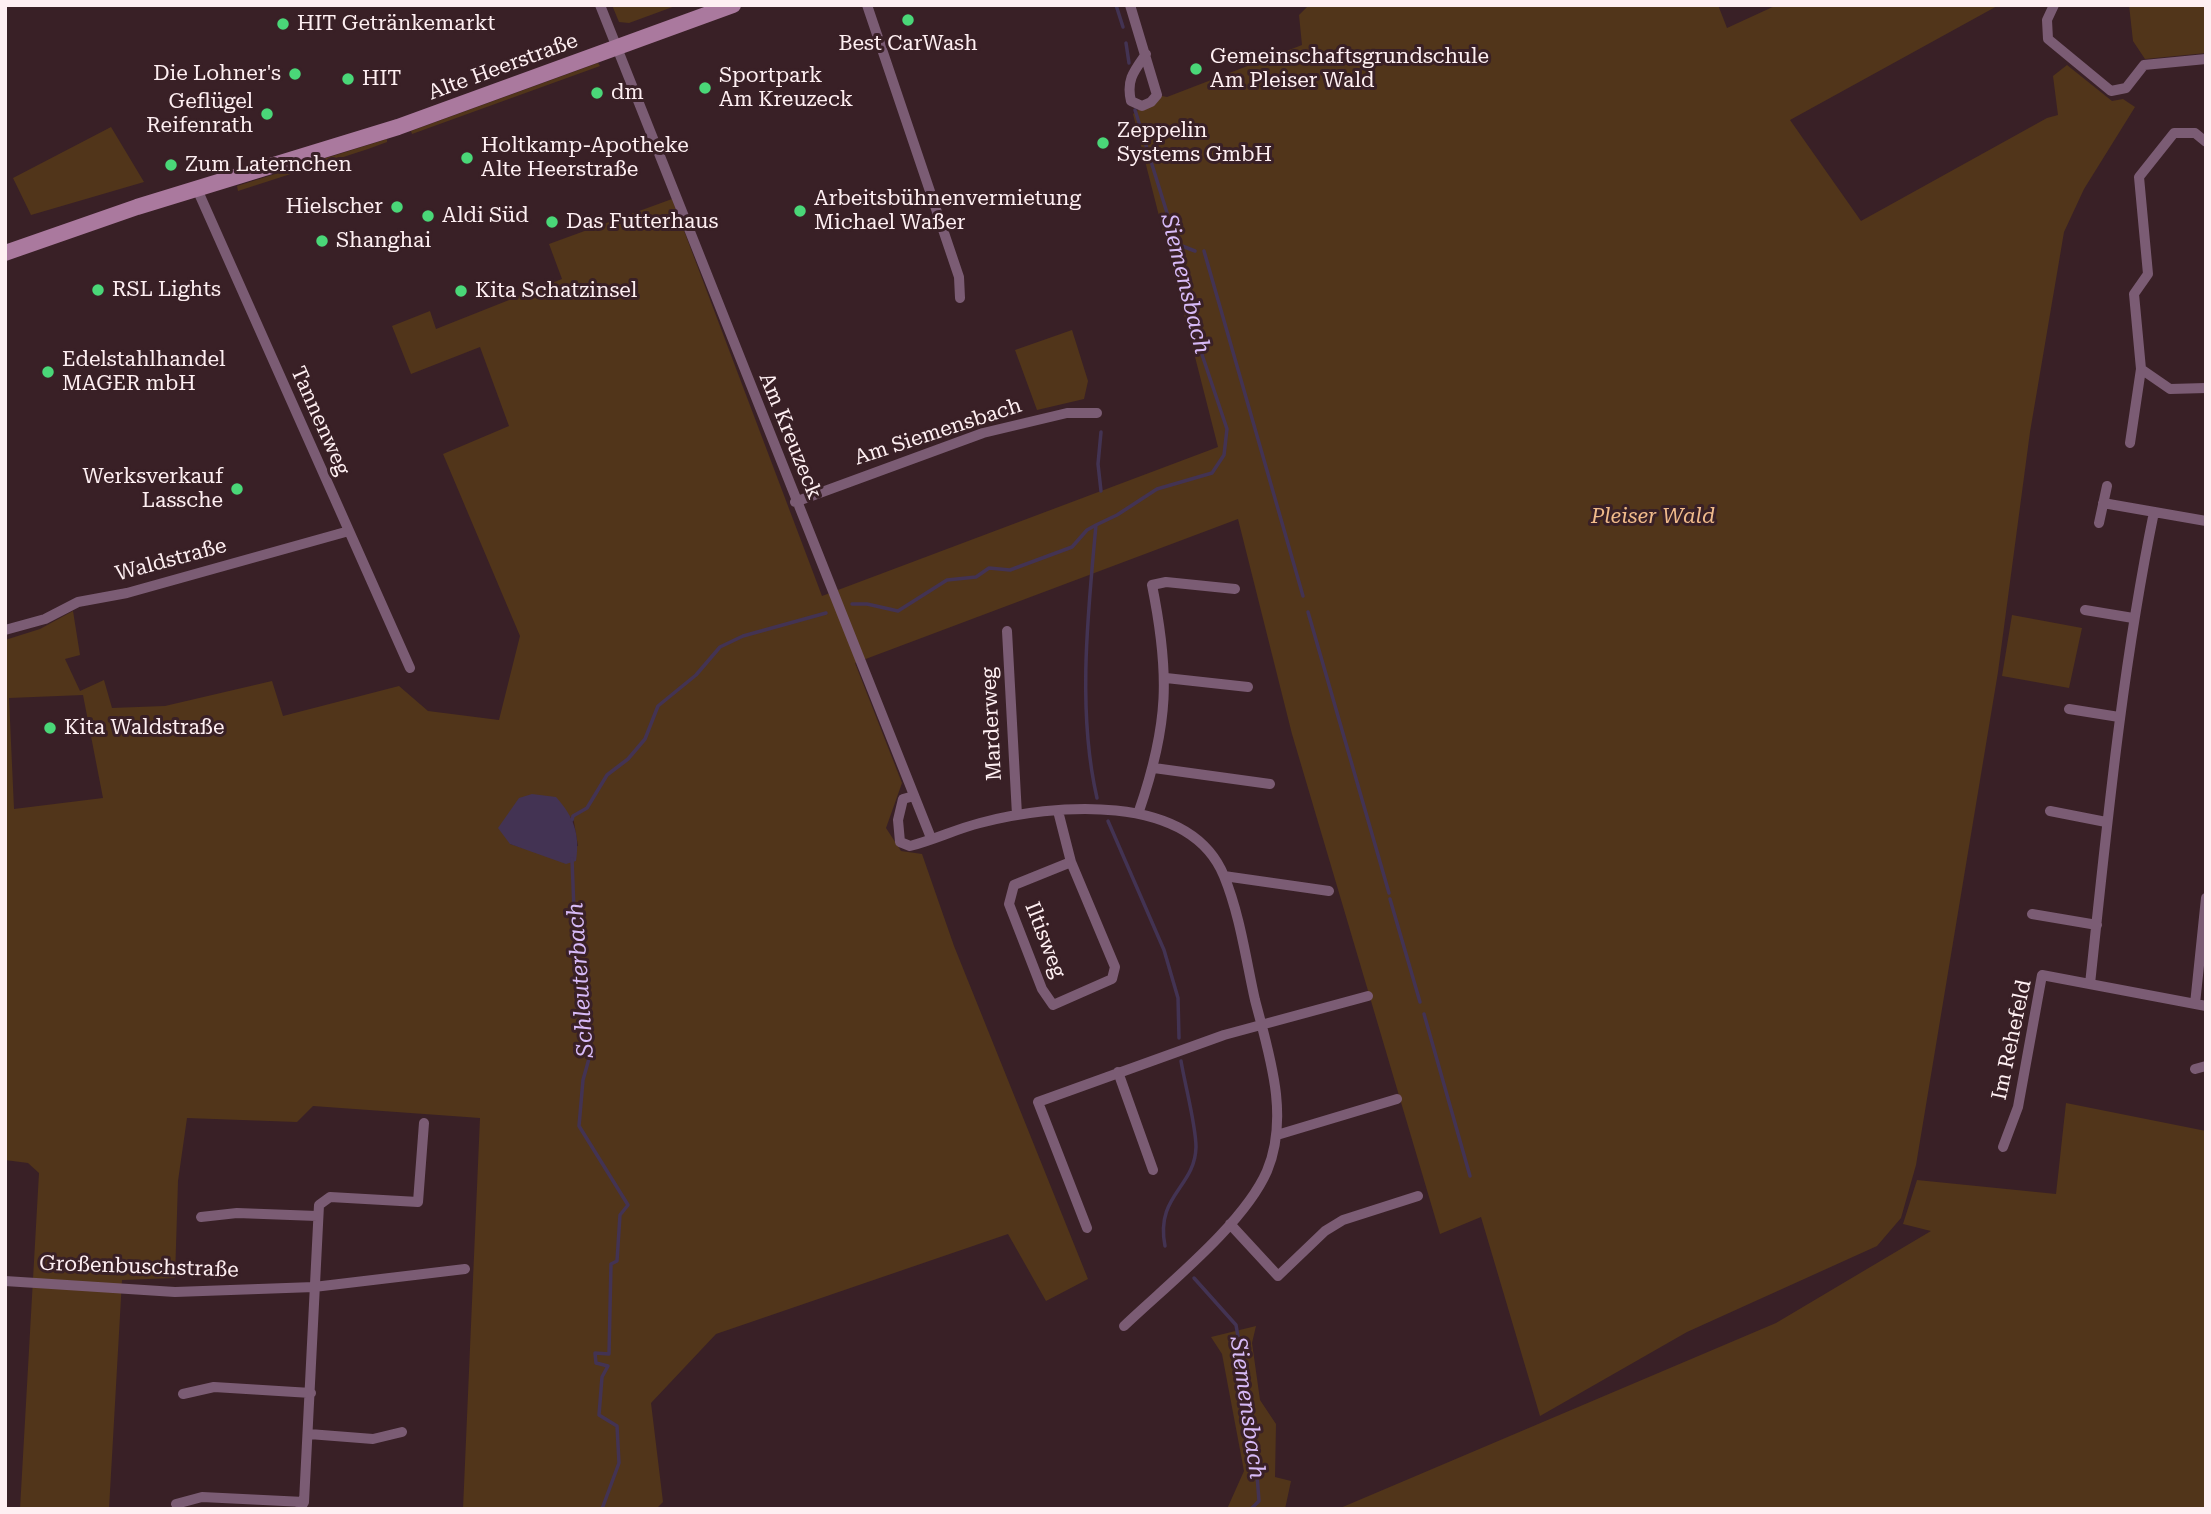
<!DOCTYPE html>
<html>
<head>
<meta charset="utf-8">
<style>
  body { margin:0 }
  #map { position:relative; width:2211px; height:1514px; overflow:hidden; background:#392026; font-family:"Roboto Serif",serif }
  canvas { display:block }
  .frame { position:absolute; inset:0; border:7px solid #feeff2; pointer-events:none }
</style>
</head>
<body>
<div id="map">
<canvas width="2211" height="1514"></canvas>
<div class="frame"></div>
</div>
<script>
const ctx = document.querySelector('canvas').getContext('2d');
ctx.lineJoin = 'round';
function paint(path, color) { ctx.fillStyle = color; ctx.fill(path, 'evenodd'); }
function stroke(path, color, width, dash) { ctx.strokeStyle = color; ctx.lineWidth = width; ctx.lineCap = dash ? 'butt' : 'round'; ctx.setLineDash(dash || []); ctx.stroke(path); }
function label(font, color, halo, rows, align = 'center') {
  ctx.font = font + ' "Roboto Serif",serif'; ctx.lineWidth = 6; ctx.setLineDash([]); ctx.textBaseline = 'middle'; ctx.strokeStyle = halo; ctx.fillStyle = color; for (const [text, x, y, turn = 0] of rows) {
    ctx.save(); ctx.translate(x, y); ctx.rotate((+turn || 0) * Math.PI / 180); ctx.textAlign = isNaN(turn) ? turn : align; if (halo) ctx.strokeText(text, 0, 0); ctx.fillText(text, 0, 0); ctx.restore();
  }
}
paint(new Path2D(`
  M612,5H678L629,23L619,22Z
  M1309,5H1718L1727,28L1777,5H1999L1790,120L1861,221L2047,118L2058,115L2053,76L2067,65L2112,101L2123,99L2135,107L2084,189L2064,232L2030,432L1998,672L1916,1165L1901,1218L1877,1246L1687,1332L1540,1416L1481,1217L1440,1234L1292,734L1238,519L855,663L902,783L886,828L901,851L922,854L954,946L1088,1279L1046,1301L1008,1234L716,1334L651,1403L663,1502L656,1509H463L480,1118L313,1106L297,1122L187,1118L178,1181L175,1278L122,1280L109,1509H20L39,1173L28,1163L5,1160V640L40,629L73,611L80,655L65,659L80,691L104,680L112,708L165,706L272,681L283,716L399,686L428,711L499,720L520,636L443,454L509,426L480,347L411,374L392,326L430,311L436,329L562,279L549,244L672,199L822,596L1218,447L1133,114L1157,95L1167,97L1302,45L1299,15ZM83,695L103,798L14,809L9,698ZM573,816L578,846L533,851L510,844Z
  M2129,5H2206V53L2145,59L2133,41Z
  M598,63L600,66L412,134L411,131Z
  M111,127L144,182L31,215L13,178Z
  M387,139V142L368,149L238,191L237,186Z
  M1072,330L1088,381L1084,399L1037,410L1015,350Z
  M2012,615L2082,628L2069,688L2002,676Z
  M2066,1103L2206,1131V1509H1338L1776,1323L1931,1231L1903,1224L1917,1180L2056,1194Z
  M1256,1326L1252,1343L1260,1400L1276,1424L1275,1477L1291,1481L1285,1509H1227L1244,1471L1222,1354L1211,1337Z`), '#51351a');
paint(new Path2D(`
  M532,794L556,797C574,817 580,834 576,861L566,864L510,844L498,828L519,798Z`), '#433353');
stroke(new Path2D(`
  M1116,5L1123,27
  M1126,43L1129,63
  M1177,244L1195,251
  M1204,251L1303,596
  M1101,491L1098,464L1101,432
  M852,604H867L898,611L947,580L976,577L989,568L1010,570L1072,547L1087,530L1096,525
  M1308,612L1389,893
  M1097,798C1077,712 1088,612 1096,525L1117,515L1157,489L1212,473L1224,455L1227,429L1182,295V261L1135,110
  M572,820L573,816L587,808L607,775L628,759L645,739L658,706L696,675L720,647L743,636L826,613
  M1108,821L1164,950L1178,998L1179,1038
  M572,859L576,962L586,990L583,1044L590,1055L583,1080L579,1126L628,1205L620,1215L617,1261L611,1264L609,1354L595,1353L596,1363L608,1366L602,1377L599,1415L617,1426L619,1463L602,1509
  M1390,899L1420,1002
  M1424,1014L1470,1176
  M1165,1246C1155,1195 1195,1188 1196,1147C1196,1125 1185,1085 1181,1061
  M1194,1278L1236,1325L1253,1423L1259,1501L1251,1509`), '#433353', 3.5);
stroke(new Path2D(`
  M600,5L931,838
  M867,5L959,277L960,298
  M1130,5L1157,95L1151,102L1142,106L1131,101C1126,80 1134,71 1146,54
  M2054,5L2047,20L2048,39L2111,91L2126,88L2144,65L2206,59
  M197,189L410,668
  M2141,369L2170,389L2206,388
  M2130,443L2141,369L2134,294L2148,274L2139,177L2174,133H2195L2206,142
  M795,502L983,433L1067,413H1097
  M2103,503L2206,521
  M2099,523L2107,486
  M2085,610L2133,618
  M5,630L45,619L78,602L127,593L349,531
  M1007,631L1017,815
  M1166,678L1248,687
  M2069,709L2119,717
  M1154,768L1270,784
  M914,796L903,799L898,820L900,842L910,846C934,840 956,829 980,823C1052,804 1189,791 1224,876C1240,915 1246,960 1255,1000C1269,1054 1290,1116 1267,1171C1244,1224 1167,1285 1124,1326
  M1058,811L1071,862L1115,967L1112,979L1053,1005L1042,989L1009,904L1014,885L1071,862
  M1139,811C1169,724 1170,674 1152,585L1166,582L1235,589
  M2050,811L2106,822
  M1224,876L1329,891
  M2032,914L2097,925
  M2090,984C2107,825 2122,668 2154,512
  M2195,1004L2206,898
  M2195,1069L2206,1066
  M1118,1072L1153,1170
  M1277,1135L1397,1099
  M2003,1147L2018,1107L2042,975L2206,1006
  M201,1217L237,1213L317,1216
  M1230,1224L1278,1276L1325,1231L1343,1220L1418,1196
  M1087,1228L1038,1102L1224,1035L1368,996
  M5,1281L175,1292L314,1287L465,1269
  M183,1394L214,1387L311,1393
  M309,1434L373,1439L402,1432
  M176,1504L202,1497L304,1502
  M300,1509L304,1502L319,1205L330,1197L418,1202L424,1123`), '#7b5c74', 10);
stroke(new Path2D(`
  M5,253L137,207L398,127L733,5`), '#aa799e', 16);
for (const [x, y, r, color] of [
  [908,20,7,"#4ad778"],
  [283,24,7,"#4ad778"],
  [1196,69,7,"#4ad778"],
  [295,74,7,"#4ad778"],
  [348,79,7,"#4ad778"],
  [705,88,7,"#4ad778"],
  [597,93,7,"#4ad778"],
  [267,114,7,"#4ad778"],
  [1103,143,7,"#4ad778"],
  [467,158,7,"#4ad778"],
  [171,165,7,"#4ad778"],
  [397,207,7,"#4ad778"],
  [800,211,7,"#4ad778"],
  [428,216,7,"#4ad778"],
  [552,222,7,"#4ad778"],
  [322,241,7,"#4ad778"],
  [98,290,7,"#4ad778"],
  [461,291,7,"#4ad778"],
  [48,372,7,"#4ad778"],
  [237,489,7,"#4ad778"],
  [50,728,7,"#4ad778"]
]) { const dot = new Path2D(); dot.arc(x, y, r, 0, 2 * Math.PI); ctx.fillStyle = color; ctx.fill(dot); stroke(dot, '#392026', 2.5); }
label('21px', '#feeff2', '#392026', [
  ["HIT Getränkemarkt",297,24],
  ["Best CarWash",908,44,"center"],
  ["Gemeinschaftsgrundschule",1210,57],
  ["Am Pleiser Wald",1210,81],
  ["Die Lohner's",281,74,"right"],
  ["Sportpark",719,76],
  ["Am Kreuzeck",719,100],
  ["HIT",362,79],
  ["dm",611,93],
  ["Geflügel",253,102,"right"],
  ["Reifenrath",253,126,"right"],
  ["Zeppelin",1117,131],
  ["Systems GmbH",1117,155],
  ["Holtkamp-Apotheke",481,146],
  ["Alte Heerstraße",481,170],
  ["Zum Laternchen",185,165],
  ["Arbeitsbühnenvermietung",814,199],
  ["Michael Waßer",814,223],
  ["Hielscher",383,207,"right"],
  ["Aldi Süd",442,216],
  ["Das Futterhaus",566,222],
  ["Shanghai",336,241],
  ["RSL Lights",112,290],
  ["Kita Schatzinsel",475,291],
  ["Edelstahlhandel",62,360],
  ["MAGER mbH",62,384],
  ["Werksverkauf",223,477,"right"],
  ["Lassche",223,501,"right"],
  ["Kita Waldstraße",64,728]
], 'left');
label('21px', '#feeff2', '#392026', [
  ["Alte Heerstraße",503,67,-20],
  ["Tannenweg",320,421,66],
  ["Am Siemensbach",938,432,-18],
  ["Am Kreuzeck",790,436,68],
  ["Waldstraße",171,560,-15],
  ["Marderweg",992,724,-93],
  ["Iltisweg",1045,940,69],
  ["Im Rehefeld",2012,1040,-78],
  ["Großenbuschstraße",139,1267,2]
]);
label('italic 21px', '#f1bb8b', '#392026', [
  ["Pleiser Wald",1653,517]
]);
label('italic 23px', '#d7baf7', '#392026', [
  ["Siemensbach",1185,284,76],
  ["Schleuterbach",581,980,-94],
  ["Siemensbach",1247,1408,82]
]);
</script>
</body>
</html>
